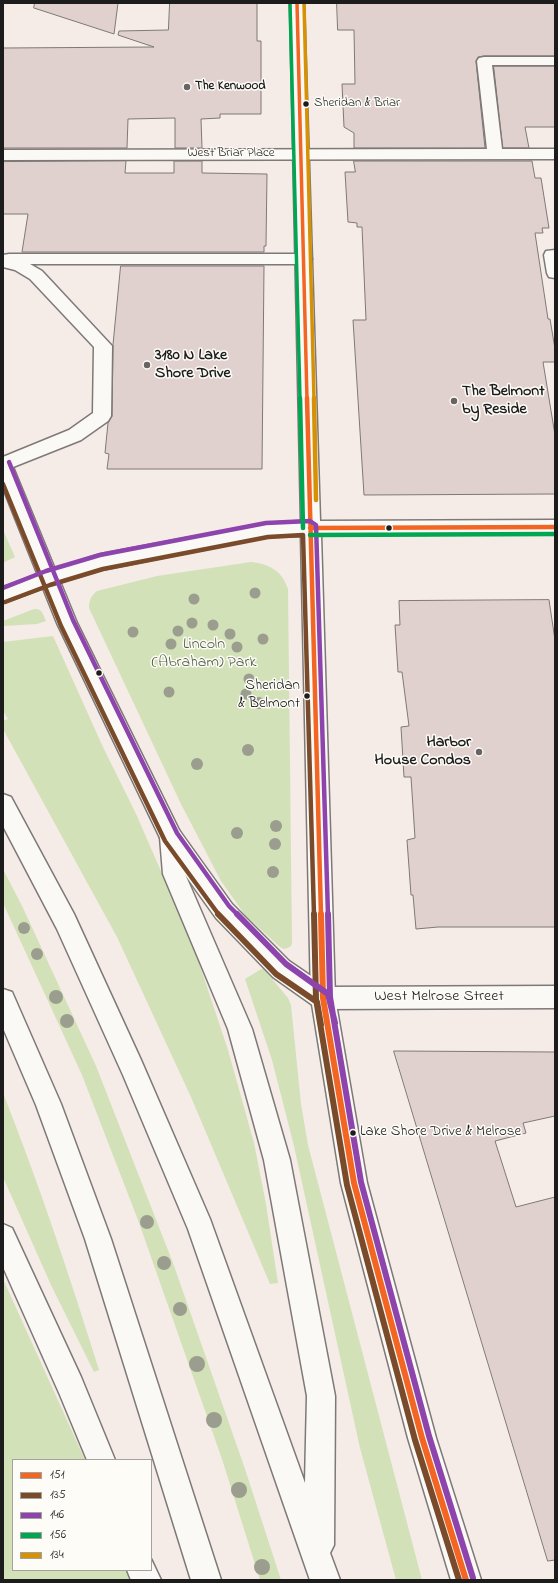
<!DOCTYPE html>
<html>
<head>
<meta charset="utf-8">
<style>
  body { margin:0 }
  #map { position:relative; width:558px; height:1583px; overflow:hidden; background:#f5ebe7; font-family:"Indie Flower",sans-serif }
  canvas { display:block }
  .frame { position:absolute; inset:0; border:4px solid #1c1c1c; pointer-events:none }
  .legend { position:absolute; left:12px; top:1459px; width:140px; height:112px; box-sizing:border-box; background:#fdfcf7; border:1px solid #a3a29f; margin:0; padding:5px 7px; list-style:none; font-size:12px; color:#1c1c1c }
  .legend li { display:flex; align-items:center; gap:8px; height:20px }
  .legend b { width:20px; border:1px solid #a3a29f }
</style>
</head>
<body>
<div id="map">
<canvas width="558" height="1583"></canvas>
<div class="frame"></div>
<ul class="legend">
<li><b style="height:5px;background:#f26522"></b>151</li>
<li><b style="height:5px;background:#7a4b2a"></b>135</li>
<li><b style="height:5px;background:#8e44ad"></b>146</li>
<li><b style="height:5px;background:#00a651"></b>156</li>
<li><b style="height:5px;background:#d69104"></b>134</li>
</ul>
</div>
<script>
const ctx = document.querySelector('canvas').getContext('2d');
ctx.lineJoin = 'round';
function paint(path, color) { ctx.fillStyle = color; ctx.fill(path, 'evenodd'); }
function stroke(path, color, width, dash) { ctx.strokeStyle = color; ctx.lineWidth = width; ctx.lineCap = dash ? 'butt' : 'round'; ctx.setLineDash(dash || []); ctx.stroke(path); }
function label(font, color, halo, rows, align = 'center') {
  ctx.font = font + ' "Indie Flower",sans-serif'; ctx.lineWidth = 3; ctx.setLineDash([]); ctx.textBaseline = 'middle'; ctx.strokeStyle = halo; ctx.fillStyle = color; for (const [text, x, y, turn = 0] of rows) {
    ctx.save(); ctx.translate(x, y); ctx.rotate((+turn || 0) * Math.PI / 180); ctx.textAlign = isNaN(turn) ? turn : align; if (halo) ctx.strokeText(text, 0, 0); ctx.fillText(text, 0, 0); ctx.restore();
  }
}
paint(new Path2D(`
  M3,530L15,557L3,563Z
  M251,562C270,564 282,571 288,589L292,944L290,947L284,949L280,947L245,915L221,881L181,804L89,608C89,600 91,596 97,591L157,576Z
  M34,609C42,608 43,614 46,621L37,624L3,626V621Z
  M53,636L102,745L137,816L193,945L228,1050L254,1143L266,1204L278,1283L270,1284L191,1097L117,937L3,729V721L8,719L3,711V642Z
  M3,869L23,908L96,1066L173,1263L245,1469L281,1580H260L222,1459L138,1220L82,1075L3,903Z
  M263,968L288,998L291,1005L301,1104L308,1145L422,1580H396L360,1448L294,1146L272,1060L245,979Z
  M3,1093C39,1184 70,1277 99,1370L94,1372L51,1285L3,1177Z
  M3,1279L85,1460H13V1570H127L131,1580H3Z`), '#d3e1b8');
const building = new Path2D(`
  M35,3H118L114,34L34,8Z
  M170,3H257V41H261V114H220V118L201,119L202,148H175V118L128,119L127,148H3V48L154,47L118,35L119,31L168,30Z
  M337,3H555V56H484L478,57L476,61L485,148H354V133L344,127L342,84H355L354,30H338Z
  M494,66H555V127H525L529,148H503Z
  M126,161L125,173H174V161H202V173L267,174L266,246H264V252H22L28,214H3V162Z
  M354,161H532L535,178H541L549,228H542L543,233H535L548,319H550L555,349V362H543L555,435V494L364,495L353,320H366L362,227H357V223L348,222L345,172H355Z
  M121,266H264L262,469H107L109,454L105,453L108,423L112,416L113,345Z
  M549,600L555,640V927H438L416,929L413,895H411L407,840L415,838L411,777H404L401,727L409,726L402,672H398L395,625H400L399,601Z
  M394,1051L555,1052V1116L523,1123L526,1133L495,1141L516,1207L555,1197V1560L548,1561Z`);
paint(building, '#e1d1ce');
stroke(building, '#7e7977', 1);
const minor = new Path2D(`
  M484,57H555V65H492L502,149H555V159L3,160V150L487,149L477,61L479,58Z
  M555,250V278L549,277L547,273L544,255L546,251Z
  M9,254H304L310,255L312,259L310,263L304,264H30L42,271L112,346L111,416L108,421L81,440L13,467L77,623L179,830L232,904L289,961L327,987L555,986V1008L323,1009L314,1006L273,977L216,918L163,844L57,623L3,488V457L69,430L93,413L94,347L30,279L15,270L3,267V255Z`);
const major = new Path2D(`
  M290,3H304L320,521L555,520V534L321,535L335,998L367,1183L436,1438L481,1580H451L408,1438L341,1183L311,998L301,536L267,537L101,570L54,584L3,603V587L41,573L101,554L267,523L301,521Z`);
const highway = new Path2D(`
  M3,794L11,797L74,914L141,1060L210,1219L305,1483L307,1396L264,1160L228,1029L163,874L160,837L163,830L171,827L179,830L182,837L185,874L252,1029L290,1160L335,1396L334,1545L330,1553L340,1580H310L188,1229L123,1075L57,929L3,826Z
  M3,989L12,992L61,1104L111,1239L221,1580H191L85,1239L36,1105L3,1028Z
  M3,1224L12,1228L81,1377L115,1460H87L60,1395L3,1267Z
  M151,1559L161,1580H131L127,1570H151Z`);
stroke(minor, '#7e7977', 3);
stroke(major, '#7e7977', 3);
stroke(highway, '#7e7977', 3);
paint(minor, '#faf9f6');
paint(major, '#faf9f6');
paint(highway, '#faf9f6');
stroke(new Path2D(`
  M297,3L307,399`), '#f26522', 3.5);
stroke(new Path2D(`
  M307,398L321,915
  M310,528L555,527`), '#f26522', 4.5);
stroke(new Path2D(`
  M321,914L323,998L354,1183L422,1438L466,1580`), '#f26522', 6);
stroke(new Path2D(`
  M3,484L61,626L165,841L219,915
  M5,602L50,585L103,569L268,537L303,535L314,915`), '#7a4b2a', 4.5);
stroke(new Path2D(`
  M218,914L276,974L317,1002L321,1025
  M314,914L316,999L347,1185L415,1440L459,1580`), '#7a4b2a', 6);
stroke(new Path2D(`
  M9,462L73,620L177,833L229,906L238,915
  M3,588L46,571L100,555L266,523L310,521L316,525L328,915`), '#8e44ad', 4.5);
stroke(new Path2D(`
  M237,914L286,964L328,994L335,1023
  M328,914L330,997L361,1182L429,1436L473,1578`), '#8e44ad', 6);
stroke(new Path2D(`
  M290,3L300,399`), '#00a651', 3.5);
stroke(new Path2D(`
  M300,398L303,528
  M310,535L555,534`), '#00a651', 4.5);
stroke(new Path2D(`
  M304,3L314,399`), '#d69104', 3.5);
stroke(new Path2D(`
  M314,398L316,500`), '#d69104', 4.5);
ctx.fillStyle = '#9b9d8e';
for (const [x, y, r] of [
  [255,593,5.5],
  [194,599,5.5],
  [192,623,5.5],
  [213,625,5.5],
  [178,631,5.5],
  [133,632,5.5],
  [230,634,5.5],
  [263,639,5.5],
  [171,644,5.5],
  [237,647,5.5],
  [249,679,5.5],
  [169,692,5.5],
  [246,694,5.5],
  [259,703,6],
  [248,750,6],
  [197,764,6],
  [276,826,6],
  [237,833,6],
  [275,844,6],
  [273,872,6],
  [24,928,6],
  [37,954,6],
  [56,997,7],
  [67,1021,7],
  [147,1222,7],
  [164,1263,7],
  [180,1309,7],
  [197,1364,8],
  [214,1420,8],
  [239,1490,8],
  [262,1567,8]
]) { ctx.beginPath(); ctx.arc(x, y, r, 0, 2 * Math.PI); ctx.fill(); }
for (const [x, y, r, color] of [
  [187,87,4,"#686463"],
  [306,104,3.5,"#1c1c1c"],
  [147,365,4,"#686463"],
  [454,401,4,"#686463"],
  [389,528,3.5,"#1c1c1c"],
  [99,673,3.5,"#1c1c1c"],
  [307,696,3.5,"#1c1c1c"],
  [479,752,4,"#686463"],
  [353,1133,3.5,"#1c1c1c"]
]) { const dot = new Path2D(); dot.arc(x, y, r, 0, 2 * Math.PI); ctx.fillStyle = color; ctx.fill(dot); stroke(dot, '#fdfcf7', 1.5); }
label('bold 13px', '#1c1c1c', '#fdfcf7', [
  ["The Kenwood",195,87]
], 'left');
label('13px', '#1c1c1c', '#fdfcf7', [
  ["Sheridan & Briar",314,104]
], 'left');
label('13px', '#1c1c1c', '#fdfcf7', [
  ["West Briar Place",231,154]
]);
label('15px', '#1c1c1c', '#fdfcf7', [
  ["Sheridan",300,687],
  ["& Belmont",300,705],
  ["Lake Shore Drive & Melrose",360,1133,"left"]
], 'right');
label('bold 16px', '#1c1c1c', '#fdfcf7', [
  ["3180 N Lake",155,356],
  ["Shore Drive",155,374],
  ["The Belmont",462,392],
  ["by Reside",462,410],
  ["Harbor",471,743,"right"],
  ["House Condos",471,761,"right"]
], 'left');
label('16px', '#525e45', '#fdfcf7', [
  ["Lincoln",204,645],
  ["(Abraham) Park",204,663]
]);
label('16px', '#1c1c1c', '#fdfcf7', [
  ["West Melrose Street",439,997]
]);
</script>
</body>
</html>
